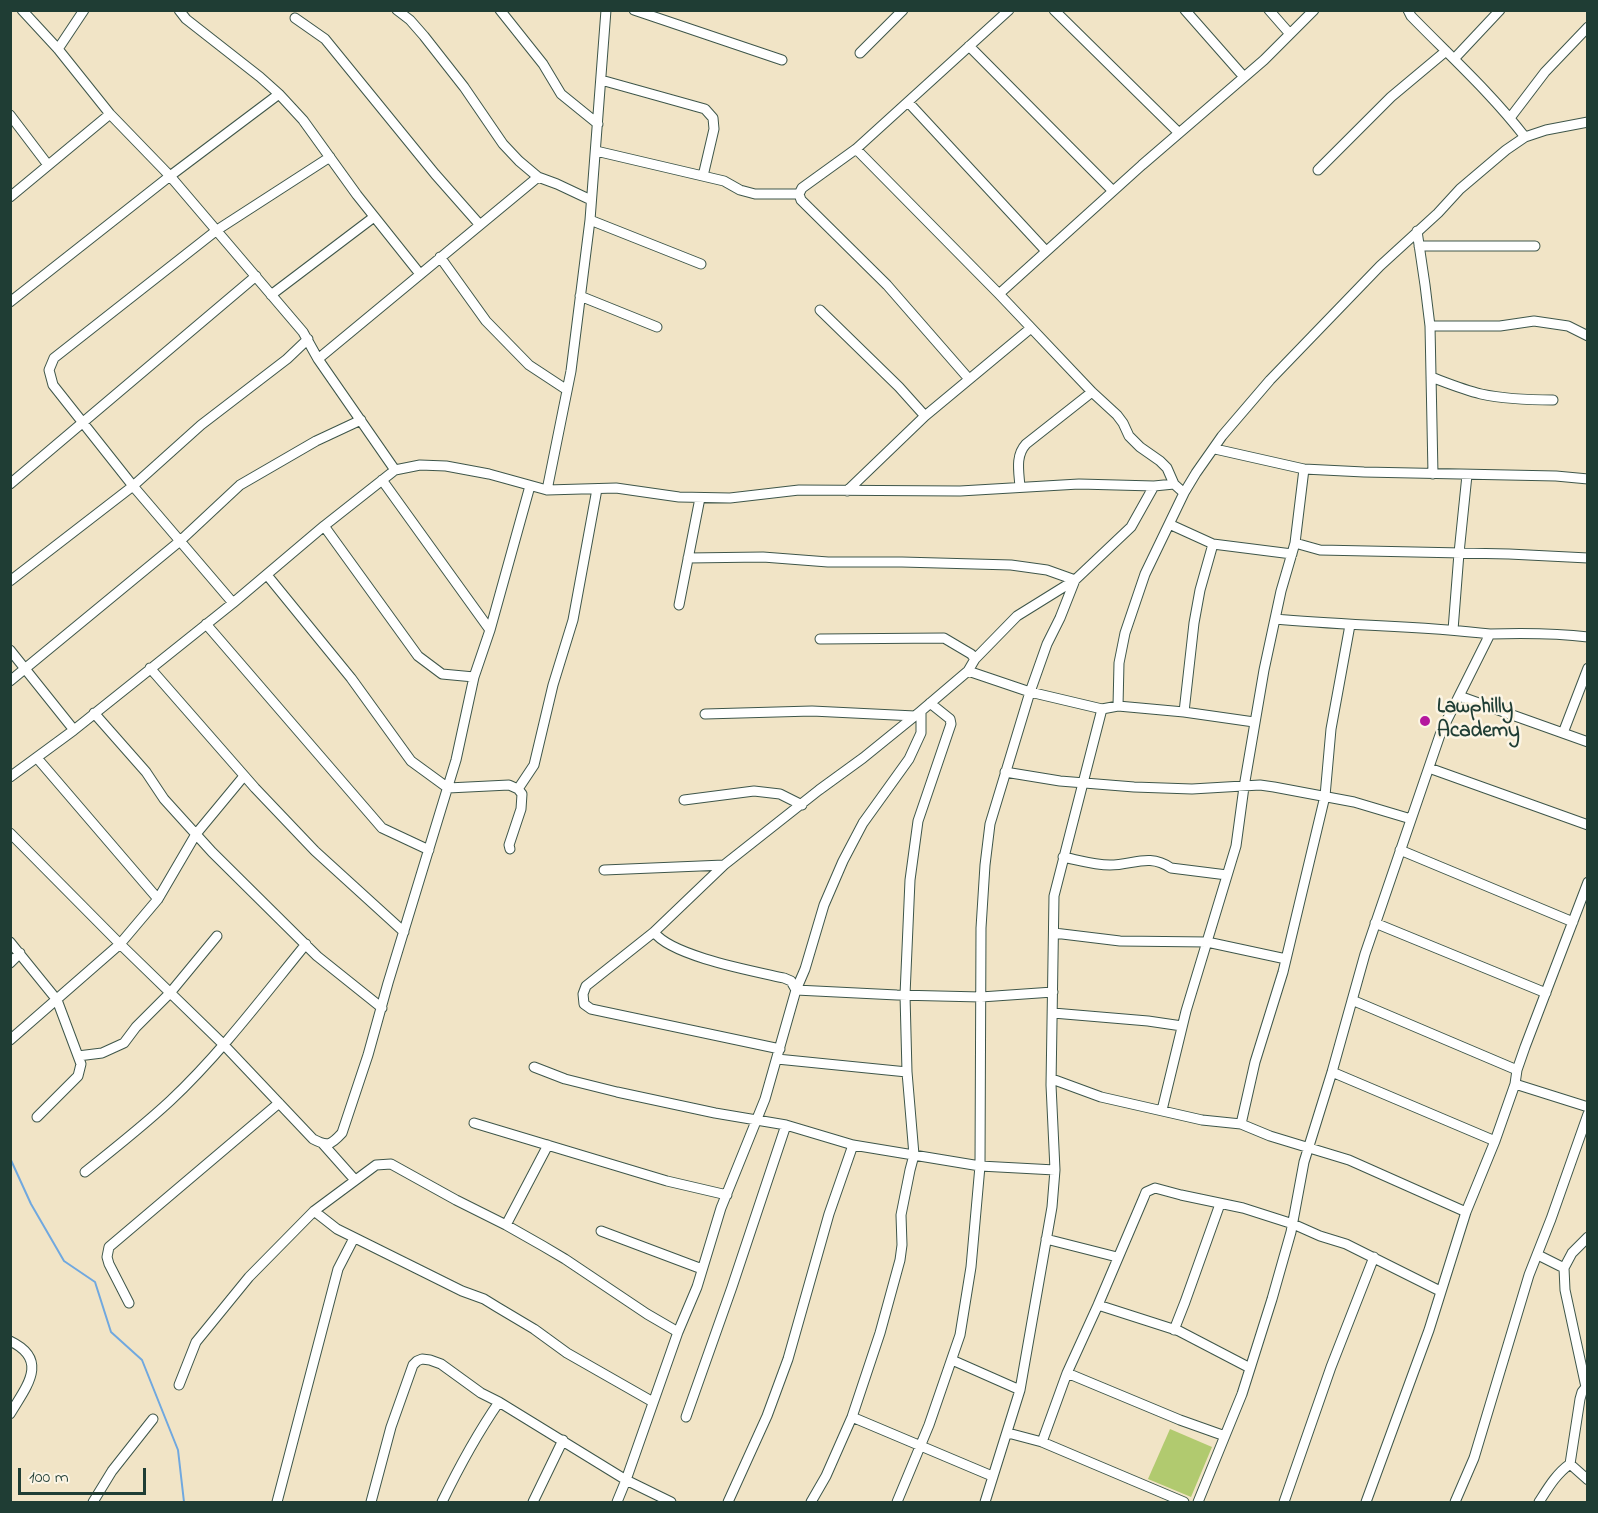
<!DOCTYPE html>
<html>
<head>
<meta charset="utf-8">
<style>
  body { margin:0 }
  #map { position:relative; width:1598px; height:1513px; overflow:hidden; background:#f1e4c6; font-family:"Indie Flower",sans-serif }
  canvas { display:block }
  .frame { position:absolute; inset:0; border:12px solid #1f3d34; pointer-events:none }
  .scale { position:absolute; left:18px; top:1468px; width:128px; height:27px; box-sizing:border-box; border:3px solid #1f3d34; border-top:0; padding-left:8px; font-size:18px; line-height:21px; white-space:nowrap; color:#1f3d34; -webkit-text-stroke:4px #fcf5e5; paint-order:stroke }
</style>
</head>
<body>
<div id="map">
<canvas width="1598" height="1513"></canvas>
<div class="frame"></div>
<div class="scale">100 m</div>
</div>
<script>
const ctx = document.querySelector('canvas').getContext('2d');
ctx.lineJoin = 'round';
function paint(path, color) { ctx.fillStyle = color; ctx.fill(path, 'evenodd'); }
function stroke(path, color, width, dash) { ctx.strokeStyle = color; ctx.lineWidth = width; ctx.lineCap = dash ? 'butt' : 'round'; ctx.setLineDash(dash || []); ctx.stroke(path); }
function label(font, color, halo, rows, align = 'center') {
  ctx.font = font + ' "Indie Flower",sans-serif'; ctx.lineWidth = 5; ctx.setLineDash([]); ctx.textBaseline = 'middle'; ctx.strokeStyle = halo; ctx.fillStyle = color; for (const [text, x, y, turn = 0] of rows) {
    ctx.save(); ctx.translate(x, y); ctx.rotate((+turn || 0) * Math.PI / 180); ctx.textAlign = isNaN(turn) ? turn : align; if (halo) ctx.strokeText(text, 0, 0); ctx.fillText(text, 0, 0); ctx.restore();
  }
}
paint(new Path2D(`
  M1170,1429L1212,1447L1191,1497L1148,1479Z`), '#b1ca6f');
stroke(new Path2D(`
  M10,1158L31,1204L64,1261L95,1282L111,1332L142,1360L178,1450L184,1502`), '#70a8df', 2);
const minor = new Path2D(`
  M22,10L58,49L110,114L170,176L303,332L318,359L395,470L420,465L446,466L489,474L547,490L616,488L679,497L730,498L799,490L960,491L1079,484L1154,486L1174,484L1184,493
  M179,10L186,19L260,77L279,94
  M397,10L410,20L424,36L464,87L503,144L519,161L538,177L557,184L591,200
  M500,10L543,64L561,94L598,124
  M634,10L782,60
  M1054,10L1179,133
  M1185,10L1244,77
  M1269,10L1290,34
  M1408,10L1411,16C1450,56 1491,93 1525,137
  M295,18L325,39L435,174L480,225
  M969,46L1113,191
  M58,49L84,10
  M860,53L903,10
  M1454,59L1500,10
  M601,80L705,109L713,118L714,129L703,176
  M908,102L1046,251
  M10,115L48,165
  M1510,118L1545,72L1588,27
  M856,149L999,294L1092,392L1117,415L1123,423L1129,436L1140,447L1160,461L1167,468L1174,484
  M596,151L724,181L740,190L755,194H799
  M1318,170L1391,97L1446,51
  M10,197L110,114
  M590,220L701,264
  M1417,231L1425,285L1430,326L1433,474
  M1419,246H1535
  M440,257L486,321L529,365L567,390
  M999,294L1142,165L1264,60L1314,10
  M271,295L374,217
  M580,296L657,327
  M10,302L170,176L279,94L303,120L357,195L420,274
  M820,310L899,387L925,416
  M1430,326H1500L1534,321L1568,326L1588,336
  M318,359L538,177
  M1431,377C1447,383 1464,390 1481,394C1504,399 1529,400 1553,400
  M969,379L887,285L801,200L799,194L802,188L856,149L1009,10
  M1215,449L1304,469L1364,472L1556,476L1588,479
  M382,480L490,630
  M10,484L256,276
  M1020,487C1019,472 1015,456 1026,444L1092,392
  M547,490L571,371L590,220L606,10
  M847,491L925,416L1031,328
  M1169,524L1213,544
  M324,526L418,656L442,674L474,677
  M1295,543L1320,550L1509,554L1588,558
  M688,558L763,557L828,562H902L1011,565L1047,570L1075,580L1060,618L1047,644L1030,692L990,824L985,865L981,928L980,1166L971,1267L960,1335L929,1425L897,1502
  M267,575L351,678L411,761L448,788L509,785L518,789L522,794L521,809L509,845L510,849
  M10,581L133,486L201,425L287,359L308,339
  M233,603L133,486L53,385L49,370L54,358L217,230L330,157
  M679,605L700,498
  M1275,619C1347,626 1419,625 1490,634
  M206,624L382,828L429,850
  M1453,630L1459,553L1467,475
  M820,639L944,638L971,654L975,659
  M10,650L74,730
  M150,668L255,788L315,851L404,932
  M968,671L1030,692L1102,709L1118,706L1184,712L1254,722
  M10,681L180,541L240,485L316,441L361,420
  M1459,696L1588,742
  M1118,706L1119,663L1125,633L1145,574L1184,493L1196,473L1222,436L1270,380L1380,266L1438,213L1460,189L1506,150L1525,137L1546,130L1588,122
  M1184,712L1194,623L1200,590L1213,544L1292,554
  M94,713L146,772L164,799L212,852L317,956L382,1008
  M705,714L812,711L915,716
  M1563,733L1588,668
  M37,758L158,899
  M1429,768L1588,825
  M1005,772L1060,781L1134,787L1192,789L1260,785L1274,787L1354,802L1411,819
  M10,777L74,730L233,603L324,526L395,470
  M518,789L534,765L553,685L573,620L597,489
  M684,800L754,791L780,794L802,805
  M10,833L120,944L224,1045L313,1139C328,1147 331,1145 342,1133L368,1055L388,983L456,760L474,677L490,630L530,486
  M1400,850L1573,922
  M1063,857C1078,860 1095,865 1110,865C1133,865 1149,853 1171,868L1227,875
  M604,870L724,865
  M1375,923L1546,993
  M654,932C671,956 753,971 784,978L791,981L796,990L897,995L981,997L1053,992
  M1054,933L1120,941L1207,942L1286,959
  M10,942L57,1000L81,1064L78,1076L37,1117
  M10,963L20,953
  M1352,1000L1517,1070
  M1053,1013L1148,1021L1182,1026
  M10,1040L120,944L158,899L196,834L244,776
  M780,1049L591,1009L584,1004L583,994L586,986L654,932L724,865L819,790L863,758L921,711
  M78,1056L102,1053L124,1043L136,1027L170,993L217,936
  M777,1059L907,1072
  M534,1067L565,1079L617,1092L715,1113L786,1125L853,1145L980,1166L1055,1170
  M1332,1072L1495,1141
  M1052,1079L1101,1097L1202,1120L1241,1124L1270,1136L1349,1160L1466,1212
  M1515,1084L1588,1107
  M1162,1110L1186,1011L1236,846L1244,787L1264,670L1281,591L1295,543L1304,469
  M474,1123L667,1181L727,1195
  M1241,1124L1255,1062L1283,972L1325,796L1331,729L1350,625
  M323,1144L355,1180
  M85,1172C114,1149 143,1126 170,1101C220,1054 262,998 306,944
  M314,1211L337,1229L462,1291L484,1299L497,1307L534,1329L567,1353L653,1402
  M506,1225L548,1145
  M601,1231L702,1269
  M1046,1239L1117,1257
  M1538,1255L1564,1268L1565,1290L1586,1387L1582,1392L1580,1399L1570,1464L1588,1480
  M1564,1268L1572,1253L1588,1237
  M129,1303L109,1264L107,1257L109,1247L279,1103
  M1098,1305L1179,1331L1250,1368
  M1174,1330L1185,1302L1220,1204
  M10,1341C50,1360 26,1387 10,1414
  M952,1360L1020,1390
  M1067,1373L1180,1420L1225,1436
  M179,1385L196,1342L249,1277L314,1211L376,1165L391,1164L456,1200L506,1225L543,1246L565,1259L647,1314L678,1332
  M686,1417L732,1287L786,1125
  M852,1417L992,1476
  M1008,1433L1042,1442L1184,1502
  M1042,1442L1067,1373L1098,1305L1144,1197L1146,1192L1155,1188L1181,1195L1243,1208L1293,1224L1320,1236L1346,1244L1440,1291
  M93,1502L112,1471L153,1419
  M277,1502L338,1269L354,1238
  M371,1502L391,1427L413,1365L417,1361L422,1359L430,1360L441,1364L481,1393L499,1402L626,1480L671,1502
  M442,1502C459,1467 477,1434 499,1402
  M533,1502L563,1440
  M617,1502L626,1480L678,1332L697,1287L721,1208L765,1099L796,990L805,969L824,905L843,861L863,823L909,759L921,733V711L968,671L975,659L1017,616L1075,580L1131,527L1154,486
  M728,1502L767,1416L788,1359L829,1214L853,1145
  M811,1502L826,1476L852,1417L880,1333L900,1260L902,1245L901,1215L910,1170L914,1155L907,1072L905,995L910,880L918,821L951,724L950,719L930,703
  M985,1502L1020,1390L1052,1207L1055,1170L1051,1085L1054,896L1102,709
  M1198,1502L1242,1394L1272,1299L1291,1232L1304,1162L1332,1072L1365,954L1441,732L1490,634C1523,633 1555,633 1588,637
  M1284,1502L1331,1367L1374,1257
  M1366,1502L1429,1330L1466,1212L1495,1141L1515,1084L1517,1070L1525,1047L1588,882
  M1455,1502L1474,1458L1529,1275L1551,1219L1588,1114
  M1539,1502C1548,1488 1556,1474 1570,1464`);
stroke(minor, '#3e564a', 11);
stroke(minor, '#fff', 9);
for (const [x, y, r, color] of [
  [1425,721,6,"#b5179e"]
]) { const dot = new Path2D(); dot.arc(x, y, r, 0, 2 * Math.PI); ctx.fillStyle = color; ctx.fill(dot); stroke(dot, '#fcf5e5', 2); }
label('bold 21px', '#1f3d34', '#fcf5e5', [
  ["Lawphilly",1437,709],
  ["Academy",1437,733]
], 'left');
</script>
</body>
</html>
